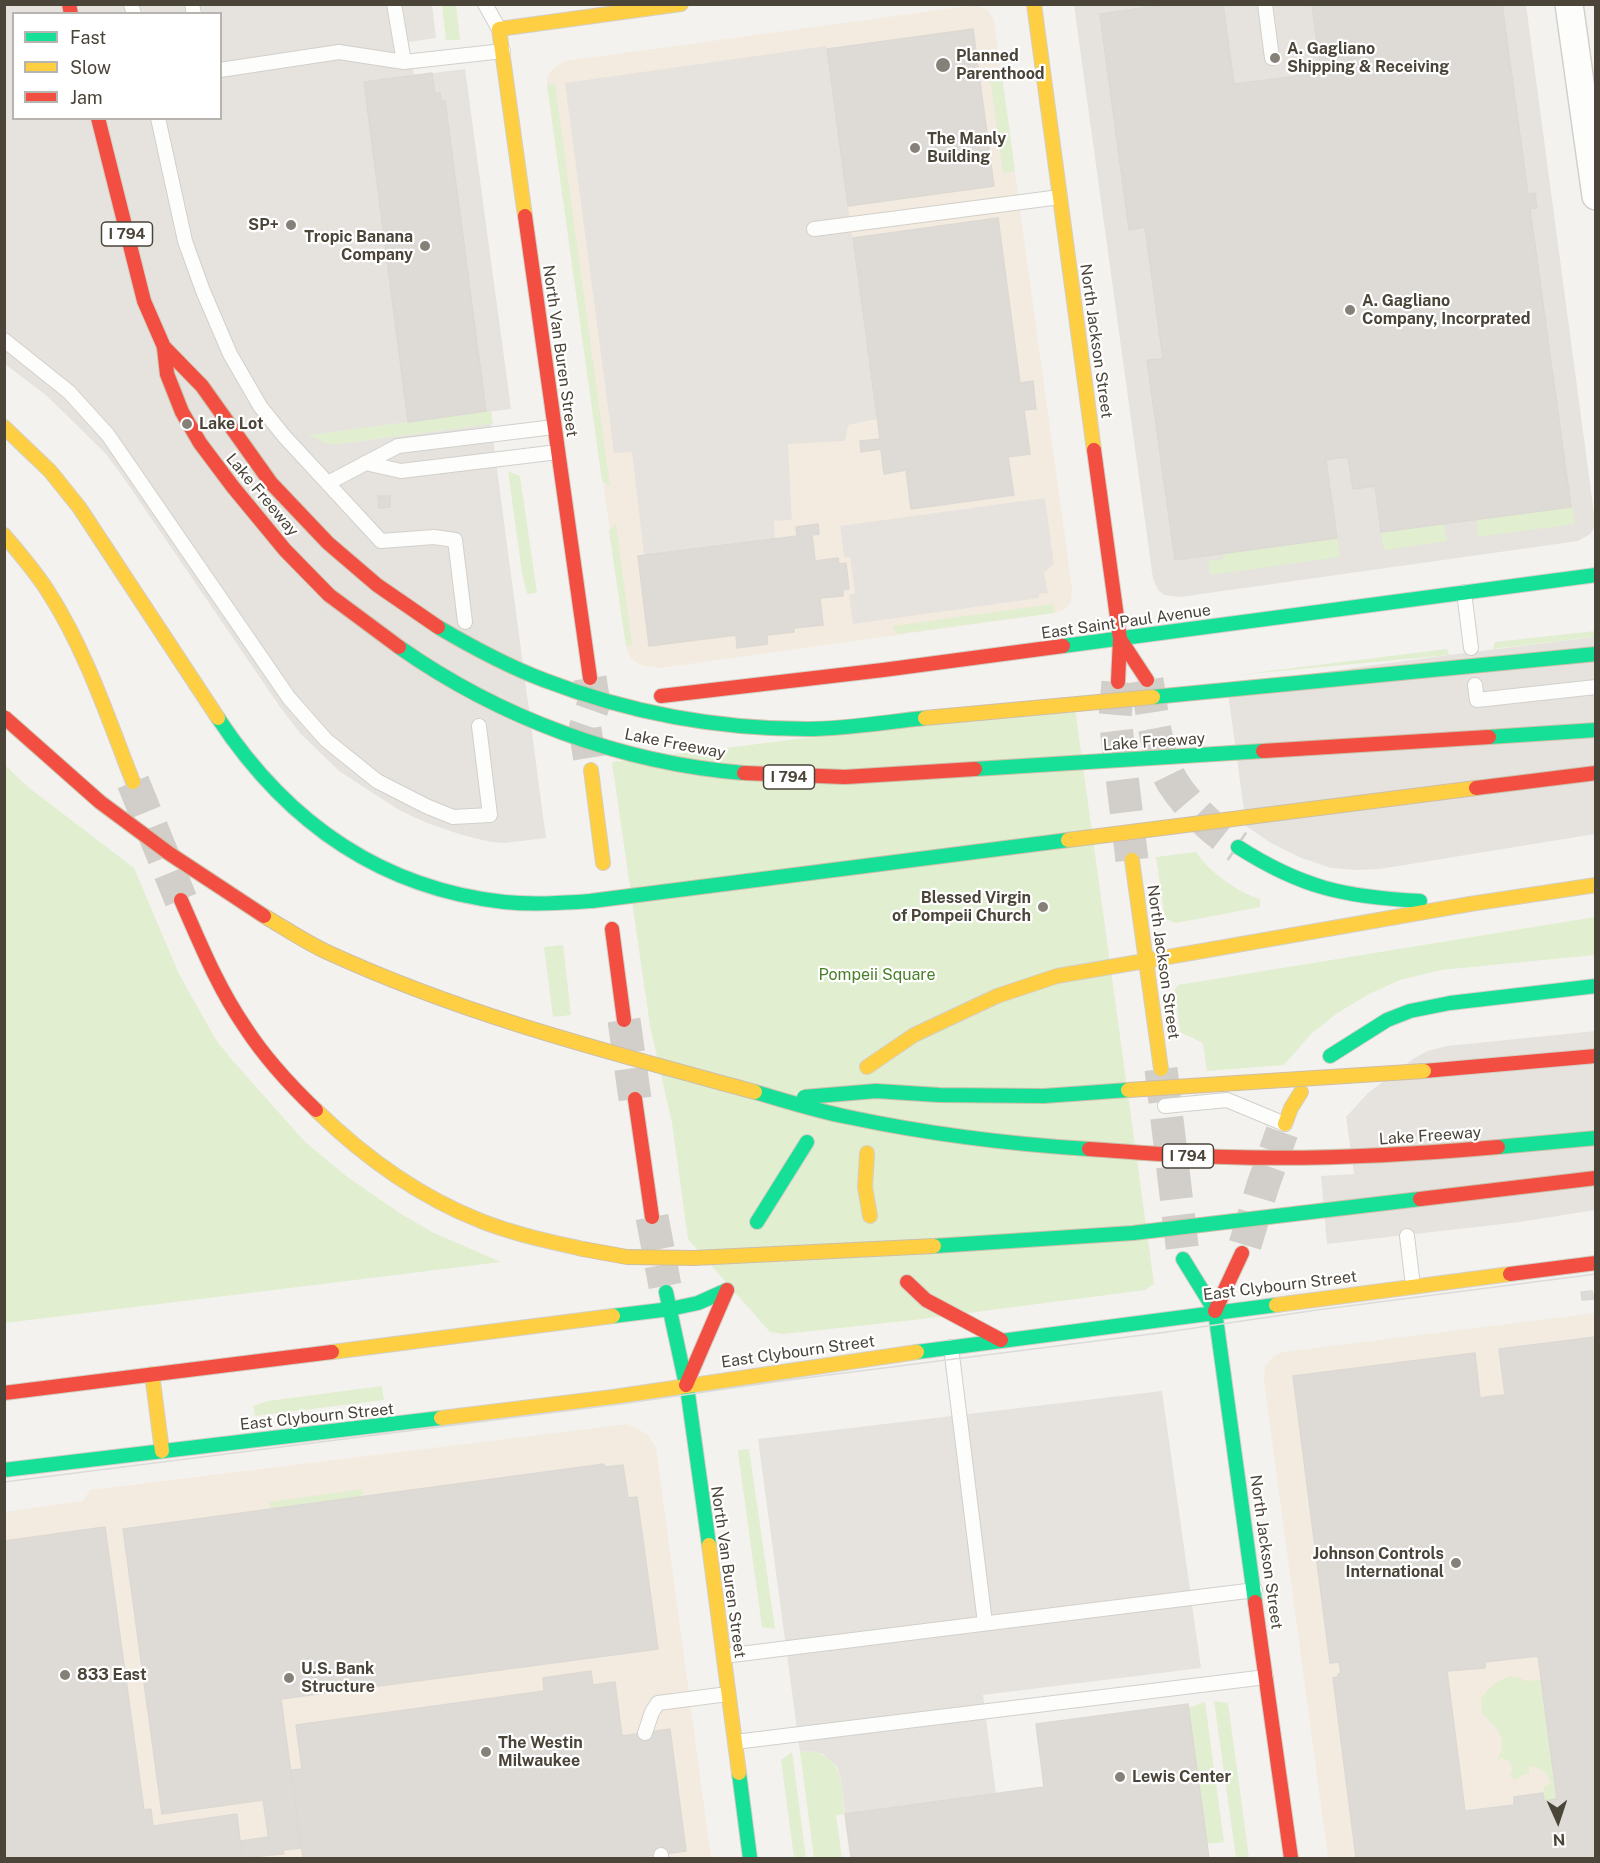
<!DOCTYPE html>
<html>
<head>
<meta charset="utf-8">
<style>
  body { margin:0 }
  #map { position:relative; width:1600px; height:1863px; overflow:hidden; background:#f4f2ee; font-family:"Public Sans",sans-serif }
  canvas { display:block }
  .frame { position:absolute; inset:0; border:6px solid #4b4439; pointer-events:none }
  .legend { position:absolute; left:12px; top:12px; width:210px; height:108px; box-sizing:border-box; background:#fff; border:2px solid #b7b4b0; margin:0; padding:8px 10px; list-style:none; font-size:18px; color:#4b4439 }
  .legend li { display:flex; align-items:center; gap:12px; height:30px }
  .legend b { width:30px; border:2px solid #b7b4b0 }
  .north { position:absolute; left:1528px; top:1791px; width:60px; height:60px; -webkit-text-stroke:4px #fff; paint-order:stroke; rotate:177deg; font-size:16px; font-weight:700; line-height:24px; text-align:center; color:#4b4439 }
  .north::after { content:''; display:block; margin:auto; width:21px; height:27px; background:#4b4439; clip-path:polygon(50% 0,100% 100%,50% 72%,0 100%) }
</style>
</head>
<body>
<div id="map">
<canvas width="1600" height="1863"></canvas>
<div class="frame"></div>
<ul class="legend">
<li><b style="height:8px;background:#16e098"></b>Fast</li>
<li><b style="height:8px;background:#ffcf43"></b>Slow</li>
<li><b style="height:8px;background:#f24e42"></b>Jam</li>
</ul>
<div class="north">N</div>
</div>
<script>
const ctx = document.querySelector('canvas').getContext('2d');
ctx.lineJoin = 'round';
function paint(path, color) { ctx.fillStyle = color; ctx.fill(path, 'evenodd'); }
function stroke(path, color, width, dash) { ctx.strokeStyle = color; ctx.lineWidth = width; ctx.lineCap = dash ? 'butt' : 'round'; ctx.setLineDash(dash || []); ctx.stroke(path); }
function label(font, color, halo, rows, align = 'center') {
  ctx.font = font + ' "Public Sans",sans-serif'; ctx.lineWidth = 4.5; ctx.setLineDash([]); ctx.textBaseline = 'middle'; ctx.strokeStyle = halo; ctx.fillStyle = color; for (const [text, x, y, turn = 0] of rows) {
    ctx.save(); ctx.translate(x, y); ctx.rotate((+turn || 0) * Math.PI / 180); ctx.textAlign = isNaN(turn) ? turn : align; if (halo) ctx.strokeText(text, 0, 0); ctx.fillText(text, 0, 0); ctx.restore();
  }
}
paint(new Path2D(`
  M975,5L987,9L994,20L1072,588L1071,602L1064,610L1054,613L661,668L643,666L631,659L626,646L547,82L548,76L554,68L565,61Z
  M1595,1313V1858H1328L1264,1381L1265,1366L1274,1356L1283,1352Z
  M628,1424L647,1434L656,1447L711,1858H5L4,1512L83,1501L90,1490Z`), '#f3ebdf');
paint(new Path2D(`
  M1074,5H1526L1595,521L1594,528L1590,534L1578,541L1180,597L1164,595L1158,590L1153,579Z
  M465,69L511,409L408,422L364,82Z`), '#e6e2de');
paint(new Path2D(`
  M442,5H456L460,40H446Z
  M1001,68L1015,171L1003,173L989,70Z
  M555,84L610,486L602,481L547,85Z
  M486,411H491L493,424L339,444L327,445L308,435Z
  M508,471L520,476L537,593L527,594L522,573Z
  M1573,506L1575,524L1478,537L1476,520Z
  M616,524L632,645L626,646L609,531Z
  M1444,524L1447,541L1384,550L1381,532Z
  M1337,538L1340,557L1210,575L1208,561L1223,559V554Z
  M1053,604L1054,613L897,634L893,626Z
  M1595,631V637L1493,649L1495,642Z
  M1447,649L1449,655L1237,675Z
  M1072,705L1075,708L1154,1284L1145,1290L914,1320L783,1334L770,1332L688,1239L672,1123L650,1026L612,762Z
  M5,765L28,787L134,868L179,974L216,1040L233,1061L305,1142L346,1176L401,1214L434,1233L501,1262L5,1323Z
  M1196,852C1207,870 1240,894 1260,899V907L1176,923L1165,919L1156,857Z
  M1595,917V955L1441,970L1400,980L1367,995L1336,1014L1311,1034L1284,1065L1207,1071L1203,1043L1180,1032L1175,989L1178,985Z
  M563,945L571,1015L553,1017L544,947Z
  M382,1386L384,1400L255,1416L253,1406L268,1401Z
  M749,1449L775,1629L762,1627L738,1452V1450Z
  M362,1489L363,1497L271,1509L269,1502Z
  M1511,1676L1518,1677L1526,1681L1541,1680L1557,1799L1544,1801V1786L1551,1784C1549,1773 1540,1767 1529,1766V1774L1522,1775L1515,1780L1510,1776L1513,1769L1509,1760L1502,1758L1497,1760C1511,1738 1495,1727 1482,1713L1481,1698L1496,1682Z
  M1214,1701L1228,1703L1249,1858H1236Z
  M1205,1702L1224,1842L1206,1844L1188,1708Z
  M810,1751C845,1756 841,1786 845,1814L836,1815L842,1858H814L800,1752Z
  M792,1752L806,1858H794L781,1760Z`), '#e1eecf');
paint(new Path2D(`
  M1099,4L1170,5L1100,14Z
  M4,5H432L436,38L409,42L414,76L364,83L408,422L309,435L327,444H339L491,424L546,838L504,843L491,842L462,835L427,823L399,810L339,771L300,733L280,707L123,477L105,453L47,396L5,364ZM14,14H220V118H14Z
  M1223,5H1312L1321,73L1234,84Z
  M826,46L877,419L848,425L845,441L788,444L792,520L774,521L775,539L644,555L632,452L614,453L565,83Z
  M1045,498L1054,564L1044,573L1048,593L1039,594V598L853,624L849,595L855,593L850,557H844L840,526Z
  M1595,637V834L1380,869L1356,870L1331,868L1299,857L1271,843L1246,826L1227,685L1449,655Z
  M1595,1031V1210L1520,1222L1327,1244L1321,1176L1354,1174L1346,1117L1368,1093L1413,1059L1427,1051L1447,1046Z
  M1162,1391L1201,1668L983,1695L996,1794L851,1857L841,1780L837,1766L823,1754L810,1751L800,1752L758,1439Z`), '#e6e3df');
const building = new Path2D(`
  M1170,4H1223L1234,84L1321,73L1312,4H1502L1528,194L1535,193L1536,201L1537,208L1530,209L1571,507L1381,532L1375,486L1353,489L1348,457L1337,458L1326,460L1337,538L1175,560L1147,360L1163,359L1145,227L1129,230L1100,14Z
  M973,29L994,186L848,206L827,49Z
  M432,73L435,94L440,93L441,102L445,101L486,411L408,422L364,82Z
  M998,218L1020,383L1033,381L1036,409L1024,410L1030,454L1008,457L1014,495L911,509L906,470L884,474L881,449L861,452L860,441L880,439L853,238Z
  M378,496H390V507L379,508Z
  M818,524L819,534L812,535L815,561L838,558L839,564L846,563L849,589L843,590V596L820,598L823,625L794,628V632L767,635V644L737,648L736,635L649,646L638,556L797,536L796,527Z
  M1592,1291L1594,1299L1582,1300L1581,1292Z
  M1596,1337V1858H1356L1333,1678L1338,1677V1674L1341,1673L1339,1662L1330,1663L1293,1376L1475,1353L1480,1398L1493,1396L1505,1395L1499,1349ZM1538,1656L1557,1799L1544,1801L1543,1793L1514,1797V1805L1465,1811L1447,1671L1485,1668V1662Z
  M604,1464L605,1467L623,1465L628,1498L637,1497L658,1649L281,1699L301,1848L283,1850L284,1854L271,1855L263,1800L162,1814L123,1529Z
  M105,1527L144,1810L151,1809L153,1826L237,1814L242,1858H4V1541Z
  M591,1671L593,1685L615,1682L622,1736L670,1729L686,1851L642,1857V1858H303L291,1770L302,1769L296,1725L544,1691L543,1678Z
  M1188,1704L1209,1858H851L845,1814L1044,1787L1036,1724Z
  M268,1837L271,1855L242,1858L240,1841Z`);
paint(building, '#dedbd6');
stroke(building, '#dcd9d4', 1.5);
stroke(new Path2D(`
  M590,678L594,703L585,729L591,767
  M1118,682L1115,718L1132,860
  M624,1020L635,1099
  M1161,1069L1183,1254
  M652,1217L665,1286`), '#d2cfca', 33, [33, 16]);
stroke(new Path2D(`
  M1147,680C1152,711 1156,756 1173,783C1189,808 1214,831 1238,847
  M133,782L181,900
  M1245,1245L1263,1185L1282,1132`), '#d2cfca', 33, [33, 16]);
const lane = new Path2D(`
  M131,4L134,14
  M192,4L194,14
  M394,4L404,62
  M485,4L499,29
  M1265,4L1272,58
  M220,70L339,52L404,62L503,51
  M158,118L185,241L203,291L230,354L260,406L284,436L381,541L434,537L455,540L465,622
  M814,229L1060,197
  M4,340L69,392L108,435L289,698L326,740L377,781L426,806L453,817L490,815L479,726
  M365,463L401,471L558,452
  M328,483L398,446L554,427
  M1464,592L1471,648
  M1475,685L1477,700L1596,687
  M1165,1106L1227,1100L1285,1124
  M1407,1236L1413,1286
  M951,1347L985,1623
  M724,1656L1255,1590
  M645,1733L652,1712L658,1703L728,1694
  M735,1742L1266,1677
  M661,1855V1858`);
const street = new Path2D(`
  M1569,4L1596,196`);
const fast = new Path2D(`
  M1063,646L1596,575
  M218,718C286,821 380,888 504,902C533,905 562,903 591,901
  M1238,847C1302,888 1345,897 1420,901
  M1330,1056L1387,1020L1410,1011L1450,1003L1596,986
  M757,1222L807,1142
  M1183,1259L1215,1311L1255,1602
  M666,1292L688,1394L709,1545
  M613,1316L670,1309L698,1303L727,1290
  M917,1352L1276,1305
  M4,1470L441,1418
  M739,1773L750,1858`);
const slow = new Path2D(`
  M1034,4L1094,450
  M525,216L499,29L681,4
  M4,427L50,471L79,507L218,718
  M4,535C20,554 36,572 49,593C86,651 108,718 133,782
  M591,770L603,863
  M1132,860L1161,1069
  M1145,961L1470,904L1596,885
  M867,1067L914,1035L997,996L1057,976L1145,961
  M316,1110C363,1156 420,1197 481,1221C514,1234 548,1241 583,1249
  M1285,1124L1291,1108L1301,1092
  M867,1153L865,1187L870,1216
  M1276,1305L1510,1274
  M332,1352L613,1316
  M152,1374L162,1451
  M441,1418L613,1397L917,1352
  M709,1545L739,1773`);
const jam = new Path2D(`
  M69,4L71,14
  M98,118L144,301L164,347
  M525,216L590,678
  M1094,450L1120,639L1118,682
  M1120,639L1147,680
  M661,696L883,670L1063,646
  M181,900C200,943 218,988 245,1027C265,1058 290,1085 316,1110
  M612,929L624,1020
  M1424,1071L1596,1056
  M635,1099L652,1217
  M1510,1274L1596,1263
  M907,1282L926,1300L1001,1340
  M1215,1311L1242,1253
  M686,1385L727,1290
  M4,1393L332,1352
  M1255,1602L1291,1858`);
stroke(lane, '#d2d0cb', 16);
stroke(street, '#d2d0cb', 30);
stroke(fast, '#d3cfc5', 16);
stroke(slow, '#d3cfc5', 16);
stroke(jam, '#d3cfc5', 16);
stroke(lane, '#fdfdfc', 14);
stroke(street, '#fdfdfc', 27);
stroke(fast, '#16e098', 14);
stroke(slow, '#ffcf43', 14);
stroke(jam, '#f24e42', 14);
stroke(new Path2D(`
  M4,1482L621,1404L781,1381L1167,1332L1317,1310L1596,1274`), '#dbdbda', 1.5);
const fastBridge = new Path2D(`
  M438,627C472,647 507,666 544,680C627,712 717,729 807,729C846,729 886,722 925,718
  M399,647C500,718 621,763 744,773
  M1153,697L1596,654
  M1489,737L1596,730
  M975,769L1263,751
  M591,901L1068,840
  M755,1092C786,1101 817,1111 848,1117C928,1134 1008,1144 1089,1149
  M804,1097L876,1091L939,1095L1044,1096L1128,1090
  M1498,1147L1596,1138
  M934,1246L1133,1233L1420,1199`);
const slowBridge = new Path2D(`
  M925,718L1153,697
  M1068,840L1476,788
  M264,916C285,928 305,942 327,952C466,1016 609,1052 755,1092
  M1128,1090L1424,1071
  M583,1249L627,1257L694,1258L934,1246`);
const jamBridge = new Path2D(`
  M164,347L167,374L182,412L200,443L233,487L285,550L329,595L399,647
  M164,347L202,386L271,483L328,543L377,585L438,627
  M4,717L100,802L170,854L264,916
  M1263,751L1489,737
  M744,773L845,777L975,769
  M1476,788L1596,773
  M1089,1149C1135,1152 1180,1156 1226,1157C1317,1160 1408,1155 1498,1147
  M1420,1199L1596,1178`);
stroke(fastBridge, '#ccbfa9', 16, []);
stroke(slowBridge, '#ccbfa9', 16, []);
stroke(jamBridge, '#ccbfa9', 16, []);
stroke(fastBridge, '#16e098', 14);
stroke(slowBridge, '#ffcf43', 14);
stroke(jamBridge, '#f24e42', 14);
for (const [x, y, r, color] of [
  [1275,58,6,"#868178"],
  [943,65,8,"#868178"],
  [915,148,6,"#868178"],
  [291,225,6,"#868178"],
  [425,246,6,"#868178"],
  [1350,310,6,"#868178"],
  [187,424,6,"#868178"],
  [1043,907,6,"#868178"],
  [1456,1563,6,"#868178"],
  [65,1675,6,"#868178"],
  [289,1678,6,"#868178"],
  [486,1752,6,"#868178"],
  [1120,1777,6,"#868178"]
]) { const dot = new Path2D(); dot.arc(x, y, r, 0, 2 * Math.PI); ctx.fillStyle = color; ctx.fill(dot); stroke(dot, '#fff', 2); }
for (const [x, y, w] of [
  [127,234,51],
  [789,777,51],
  [1188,1156,51]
]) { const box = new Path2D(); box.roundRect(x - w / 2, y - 12, w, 24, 4.5); ctx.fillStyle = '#fff'; ctx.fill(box); stroke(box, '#4b4439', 1.5); }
label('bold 15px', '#4b4439', null, [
  ["I 794",127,234],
  ["I 794",789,777],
  ["I 794",1188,1156]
]);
label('bold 16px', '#4b4439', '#fff', [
  ["A. Gagliano",1287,49],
  ["Shipping & Receiving",1287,67],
  ["Planned",956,56],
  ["Parenthood",956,74],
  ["The Manly",927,139],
  ["Building",927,157],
  ["SP+",279,225,"right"],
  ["Tropic Banana",413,237,"right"],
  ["Company",413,255,"right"],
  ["A. Gagliano",1362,301],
  ["Company, Incorprated",1362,319],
  ["Lake Lot",199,424],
  ["Blessed Virgin",1031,898,"right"],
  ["of Pompeii Church",1031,916,"right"],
  ["Johnson Controls",1444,1554,"right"],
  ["International",1444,1572,"right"],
  ["U.S. Bank",301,1669],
  ["Structure",301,1687],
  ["833 East",77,1675],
  ["The Westin",498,1743],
  ["Milwaukee",498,1761],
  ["Lewis Center",1132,1777]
], 'left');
label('16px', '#4b4439', '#fff', [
  ["North Jackson Street",1096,341,82],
  ["North Van Buren Street",560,351,82],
  ["Lake Freeway",262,495,50],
  ["East Saint Paul Avenue",1126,622,-8],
  ["Lake Freeway",1154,742,-4],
  ["Lake Freeway",675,744,11],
  ["North Jackson Street",1163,962,82],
  ["Lake Freeway",1430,1136,-4],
  ["East Clybourn Street",1280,1286,-7],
  ["East Clybourn Street",798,1352,-8],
  ["East Clybourn Street",317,1417,-6],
  ["North Jackson Street",1266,1552,82],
  ["North Van Buren Street",728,1572,82]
]);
label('16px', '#4a7f2a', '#fff', [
  ["Pompeii Square",877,975]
]);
</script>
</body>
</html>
